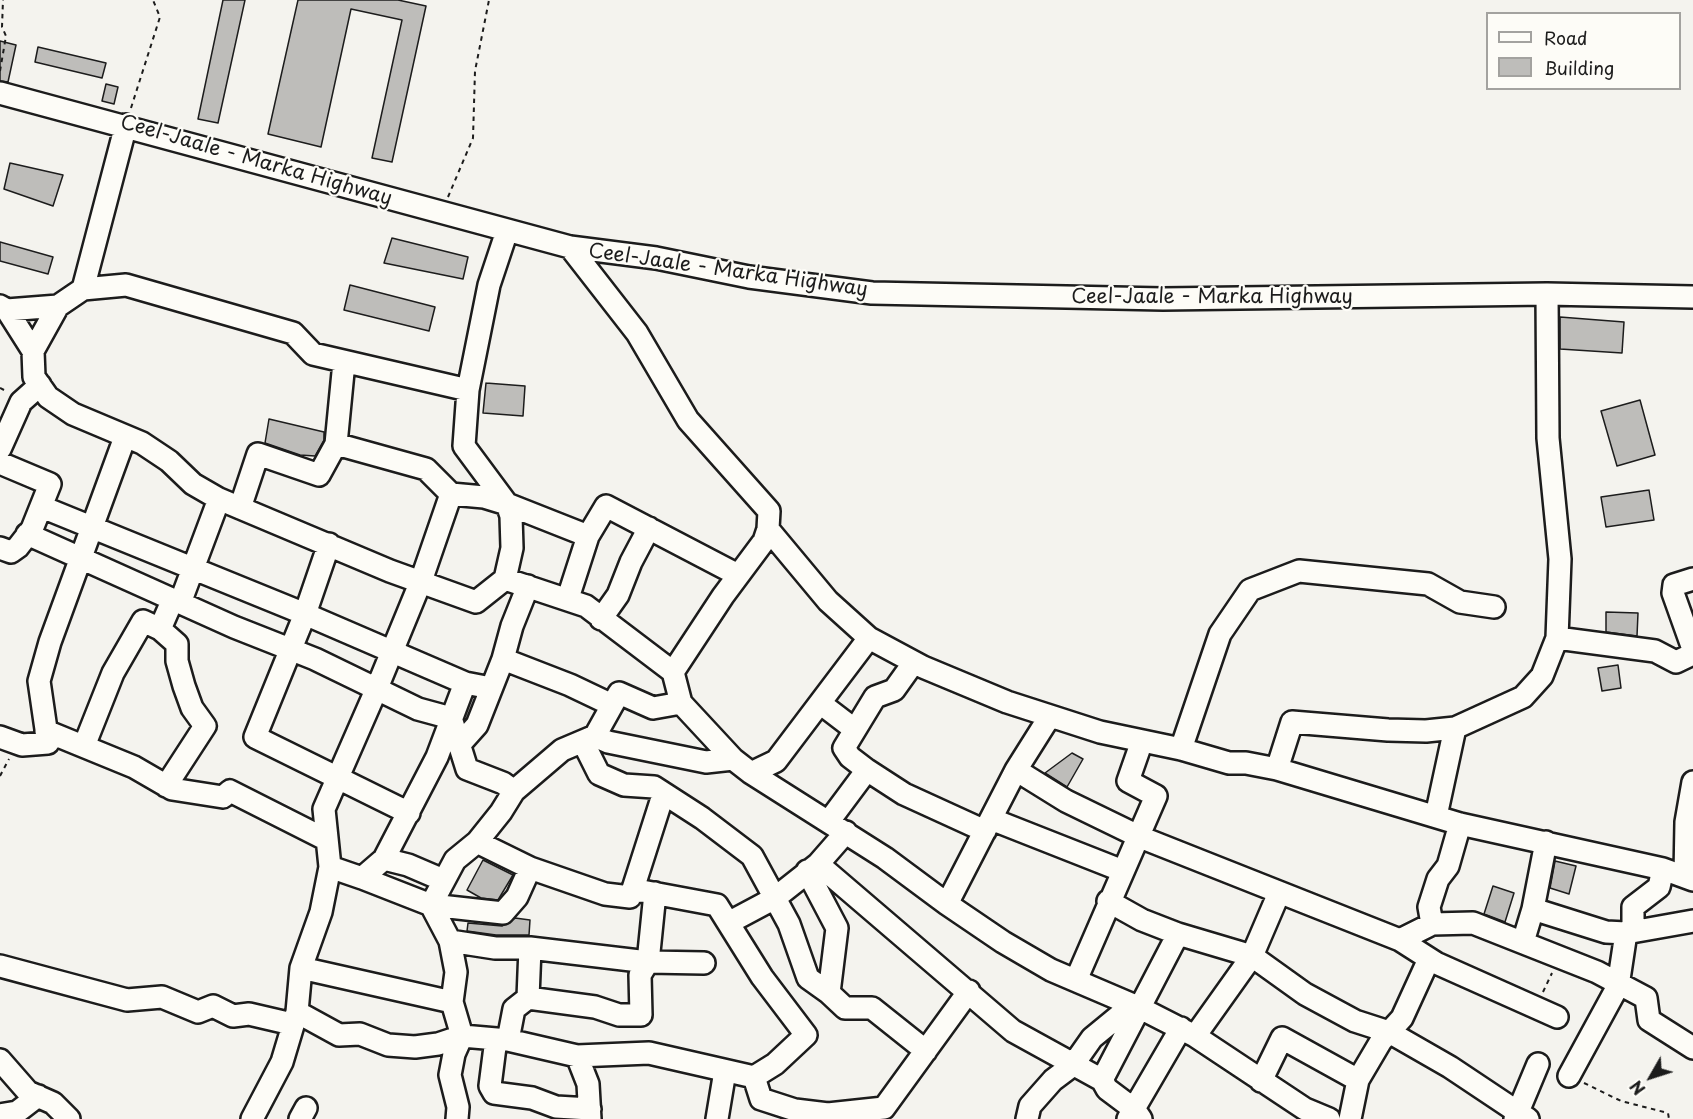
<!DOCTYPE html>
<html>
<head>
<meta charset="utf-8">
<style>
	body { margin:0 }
	#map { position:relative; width:1693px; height:1119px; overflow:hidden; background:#f4f3ee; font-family:"Playpen Sans",sans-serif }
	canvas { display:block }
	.legend { position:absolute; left:1486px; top:12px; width:195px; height:78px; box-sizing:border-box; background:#fdfcf7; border:2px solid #a3a29f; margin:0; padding:8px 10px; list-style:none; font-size:18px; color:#1c1c1c }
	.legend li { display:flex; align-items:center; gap:12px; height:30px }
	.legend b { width:30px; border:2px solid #a3a29f }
	.north { position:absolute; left:1621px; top:1047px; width:60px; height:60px; -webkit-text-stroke:4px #fdfcf7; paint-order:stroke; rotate:231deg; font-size:16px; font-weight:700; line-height:24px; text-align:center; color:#1c1c1c }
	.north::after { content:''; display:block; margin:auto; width:21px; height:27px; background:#1c1c1c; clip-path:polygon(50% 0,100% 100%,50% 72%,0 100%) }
</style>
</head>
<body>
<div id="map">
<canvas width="1693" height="1119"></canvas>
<ul class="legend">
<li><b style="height:8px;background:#fdfcf7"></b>Road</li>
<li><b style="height:16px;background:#bebdba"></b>Building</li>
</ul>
<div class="north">N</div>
</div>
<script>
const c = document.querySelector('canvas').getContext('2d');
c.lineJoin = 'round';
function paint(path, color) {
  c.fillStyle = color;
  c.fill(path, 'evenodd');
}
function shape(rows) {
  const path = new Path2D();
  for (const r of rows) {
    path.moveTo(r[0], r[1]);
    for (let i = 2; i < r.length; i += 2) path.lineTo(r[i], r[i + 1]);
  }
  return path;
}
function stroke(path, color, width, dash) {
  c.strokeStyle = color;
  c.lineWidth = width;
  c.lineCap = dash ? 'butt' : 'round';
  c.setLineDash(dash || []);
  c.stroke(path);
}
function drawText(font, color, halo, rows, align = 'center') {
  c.font = font + ' "Playpen Sans",sans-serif';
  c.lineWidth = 4.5;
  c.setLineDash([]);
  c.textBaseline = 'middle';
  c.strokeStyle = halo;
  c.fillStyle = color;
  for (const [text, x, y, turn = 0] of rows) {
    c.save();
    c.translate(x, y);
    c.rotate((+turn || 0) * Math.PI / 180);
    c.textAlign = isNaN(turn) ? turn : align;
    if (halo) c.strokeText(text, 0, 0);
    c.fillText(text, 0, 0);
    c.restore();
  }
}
const building = shape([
	[223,0,245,0,218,123,198,119,223,0],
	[298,0,398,0,426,6,392,162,372,158,402,20,351,9,321,147,268,134,298,0],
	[0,41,16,45,8,82,0,81,0,41],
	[38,47,106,63,102,78,35,62,38,47],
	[106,84,118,87,114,104,102,101,106,84],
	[10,163,63,175,53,206,4,189,10,163],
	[392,238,468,257,463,279,384,263,392,238],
	[0,242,53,257,48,274,0,261,0,242],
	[350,285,435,307,429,331,344,310,350,285],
	[1560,317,1624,322,1622,353,1560,349,1560,317],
	[486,383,525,386,523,416,483,413,486,383],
	[1640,400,1655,455,1617,466,1601,411,1640,400],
	[269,419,324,432,324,440,315,456,300,455,265,443,269,419],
	[1649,490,1654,520,1606,527,1601,497,1649,490],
	[1606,612,1638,613,1637,636,1606,632,1606,612],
	[1618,665,1621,688,1602,691,1598,668,1618,665],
	[1072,753,1083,759,1067,787,1045,773,1072,753],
	[483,860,513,875,498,900,481,898,467,890,483,860],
	[1555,861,1576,866,1569,894,1550,888,1555,861],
	[1493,886,1514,893,1505,922,1484,914,1493,886],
	[515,918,530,920,529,935,496,935,467,931,468,923,502,926,515,918]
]);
const path = shape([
	[0,71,6,36,2,27,3,0],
	[131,108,160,17,153,0],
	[448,197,473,138,475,71,489,0],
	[0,388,8,392],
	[0,776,9,759],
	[1543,992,1552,973],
	[1584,1083,1621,1101,1668,1113,1669,1119]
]);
const minor = shape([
	[0,93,570,247,656,258,749,277,872,293,1163,299,1547,294,1693,297],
	[570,247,637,333,688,420,769,511,768,529,828,601,869,638,923,667,1007,702,1100,732,1181,749,1229,763,1246,763,1277,769,1460,824,1663,869,1693,880],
	[83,289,126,125],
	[0,306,7,310,33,351,34,377,48,397,73,414,142,443,169,461,193,484,219,499,390,571,476,602,505,579,586,606,673,672,681,703,733,759,751,773,885,858,947,904,1003,942,1051,970,1140,1008,1195,1036,1305,1109,1329,1119],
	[7,310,58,306],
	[33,351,58,306,83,289,126,285,293,333,313,354,468,390],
	[344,362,336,444,426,469,451,494,484,497,507,504,588,536],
	[0,449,21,402,40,385],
	[0,463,50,484,32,529,18,547,11,552,0,548],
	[42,507,305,614,465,683,491,688],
	[240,508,258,454,319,475,336,444],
	[27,534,234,627,315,659,418,709,451,718,467,769,503,783,514,791],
	[329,544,305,614,255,737,409,813],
	[505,579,512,548,511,516,507,504,464,446,468,390,489,285,507,231],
	[1693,579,1674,585,1673,593,1693,649],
	[568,598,588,536,606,506,738,575],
	[180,603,219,499],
	[601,619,618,595,631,562,649,528],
	[1557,638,1655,651,1676,662,1693,654],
	[503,659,570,685,612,705],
	[673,672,723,596,764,541,768,529],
	[820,703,854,729],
	[46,731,134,767,172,789,223,797,230,791,325,839],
	[595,736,619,693,653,708,681,703],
	[0,737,22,745,48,743,39,681,50,642,125,437],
	[583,742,599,774,624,785,654,787,702,818,752,856,789,924,808,978,829,993,845,1008,872,1008,926,1051],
	[460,744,477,725,503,659,512,626,528,586],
	[84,746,113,673,143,621,160,629],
	[1181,749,1220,634,1250,590,1299,571,1428,584,1460,602,1494,607],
	[1277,769,1292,722,1388,730,1426,731,1455,728,1523,697,1542,676,1557,638,1560,559,1548,438,1547,294],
	[867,770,904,794,985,831],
	[1016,770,1066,801,1140,837,1400,940,1436,963,1557,1017],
	[751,773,776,761,869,638],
	[166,786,205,726,192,708,184,686,177,661,177,644,160,629,173,599],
	[1436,816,1455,728],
	[991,819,1123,871],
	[829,821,867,770,850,757,844,748,875,697,894,690,914,662],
	[477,842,530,868],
	[384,859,408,865,443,880],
	[818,864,1013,1031,1102,1080,1107,1089,1135,1110,1141,1119],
	[330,867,362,878,384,859,437,757,465,683],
	[807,871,837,928,829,993],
	[1685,875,1686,822,1693,782],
	[362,878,431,905,503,913,517,897,530,868,605,894,630,897,632,892,642,891,717,905,762,977,806,1035,775,1064,754,1077],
	[632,892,663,795],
	[1108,901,1142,920,1178,934,1252,956,1305,994,1355,1021,1389,1032,1450,1067,1528,1119],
	[947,904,1016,770,1050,716],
	[1533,909,1606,932,1626,933,1693,921],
	[730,922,775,898,818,864,846,832],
	[1432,924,1429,907,1438,879,1448,866,1460,824],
	[1633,931,1633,907,1659,887,1663,869],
	[1400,940,1432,924,1473,923,1597,972,1646,998,1649,1020,1693,1048],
	[450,941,495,948,530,948,648,962,704,963],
	[1523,942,1533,909,1546,842],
	[0,966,127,1000,162,997,198,1012,213,1006,233,1016,249,1014,292,1024],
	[301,968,452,1002],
	[1076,980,1156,796,1128,781,1142,741],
	[528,998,595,1007,619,1015,641,1015,640,975,648,962,655,893],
	[297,1012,339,1035,360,1034,388,1045,415,1047,438,1044,462,1036,508,1040,577,1056,588,1084,590,1119],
	[1195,1036,1252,956,1279,893],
	[496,1039,490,1086,494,1093,532,1098,556,1107,590,1109],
	[508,1040,514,1009,528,998,530,948],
	[577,1056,649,1053,754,1077,761,1099,795,1110,828,1114,884,1108,969,991],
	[0,1060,28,1092,53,1103,69,1119],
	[1569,1076,1618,986,1626,933],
	[1102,1080,1178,934],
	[1358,1080,1381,1041,1402,1018,1429,959],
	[1261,1081,1282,1038,1358,1080,1350,1119],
	[0,1115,17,1112,38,1096],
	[252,1119,282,1062,297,1012,301,968,321,912,330,867,324,809,377,688,421,581,451,494],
	[300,1119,306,1108],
	[457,1119,458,1107,450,1075,454,1054,462,1036,452,1002,456,972,450,941,431,905,455,860,477,842,501,812,514,791,562,750,595,736,608,742,706,762,733,759],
	[717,1119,725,1071],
	[1027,1119,1030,1106,1053,1080,1073,1065,1092,1038,1120,1015,1140,1008],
	[1128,1119,1181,1028],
	[1515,1119,1538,1064]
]);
const streetNames = [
	["Ceel-Jaale - Marka Highway",256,161,16],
	["Ceel-Jaale - Marka Highway",728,271,8],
	["Ceel-Jaale - Marka Highway",1212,297]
];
paint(building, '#bebdba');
stroke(building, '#1c1c1c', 1.5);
stroke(minor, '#1c1c1c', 26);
stroke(path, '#1c1c1c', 2, [4.5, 4.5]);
stroke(minor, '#fdfcf7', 21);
drawText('20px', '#1c1c1c', '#fdfcf7', streetNames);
</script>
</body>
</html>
